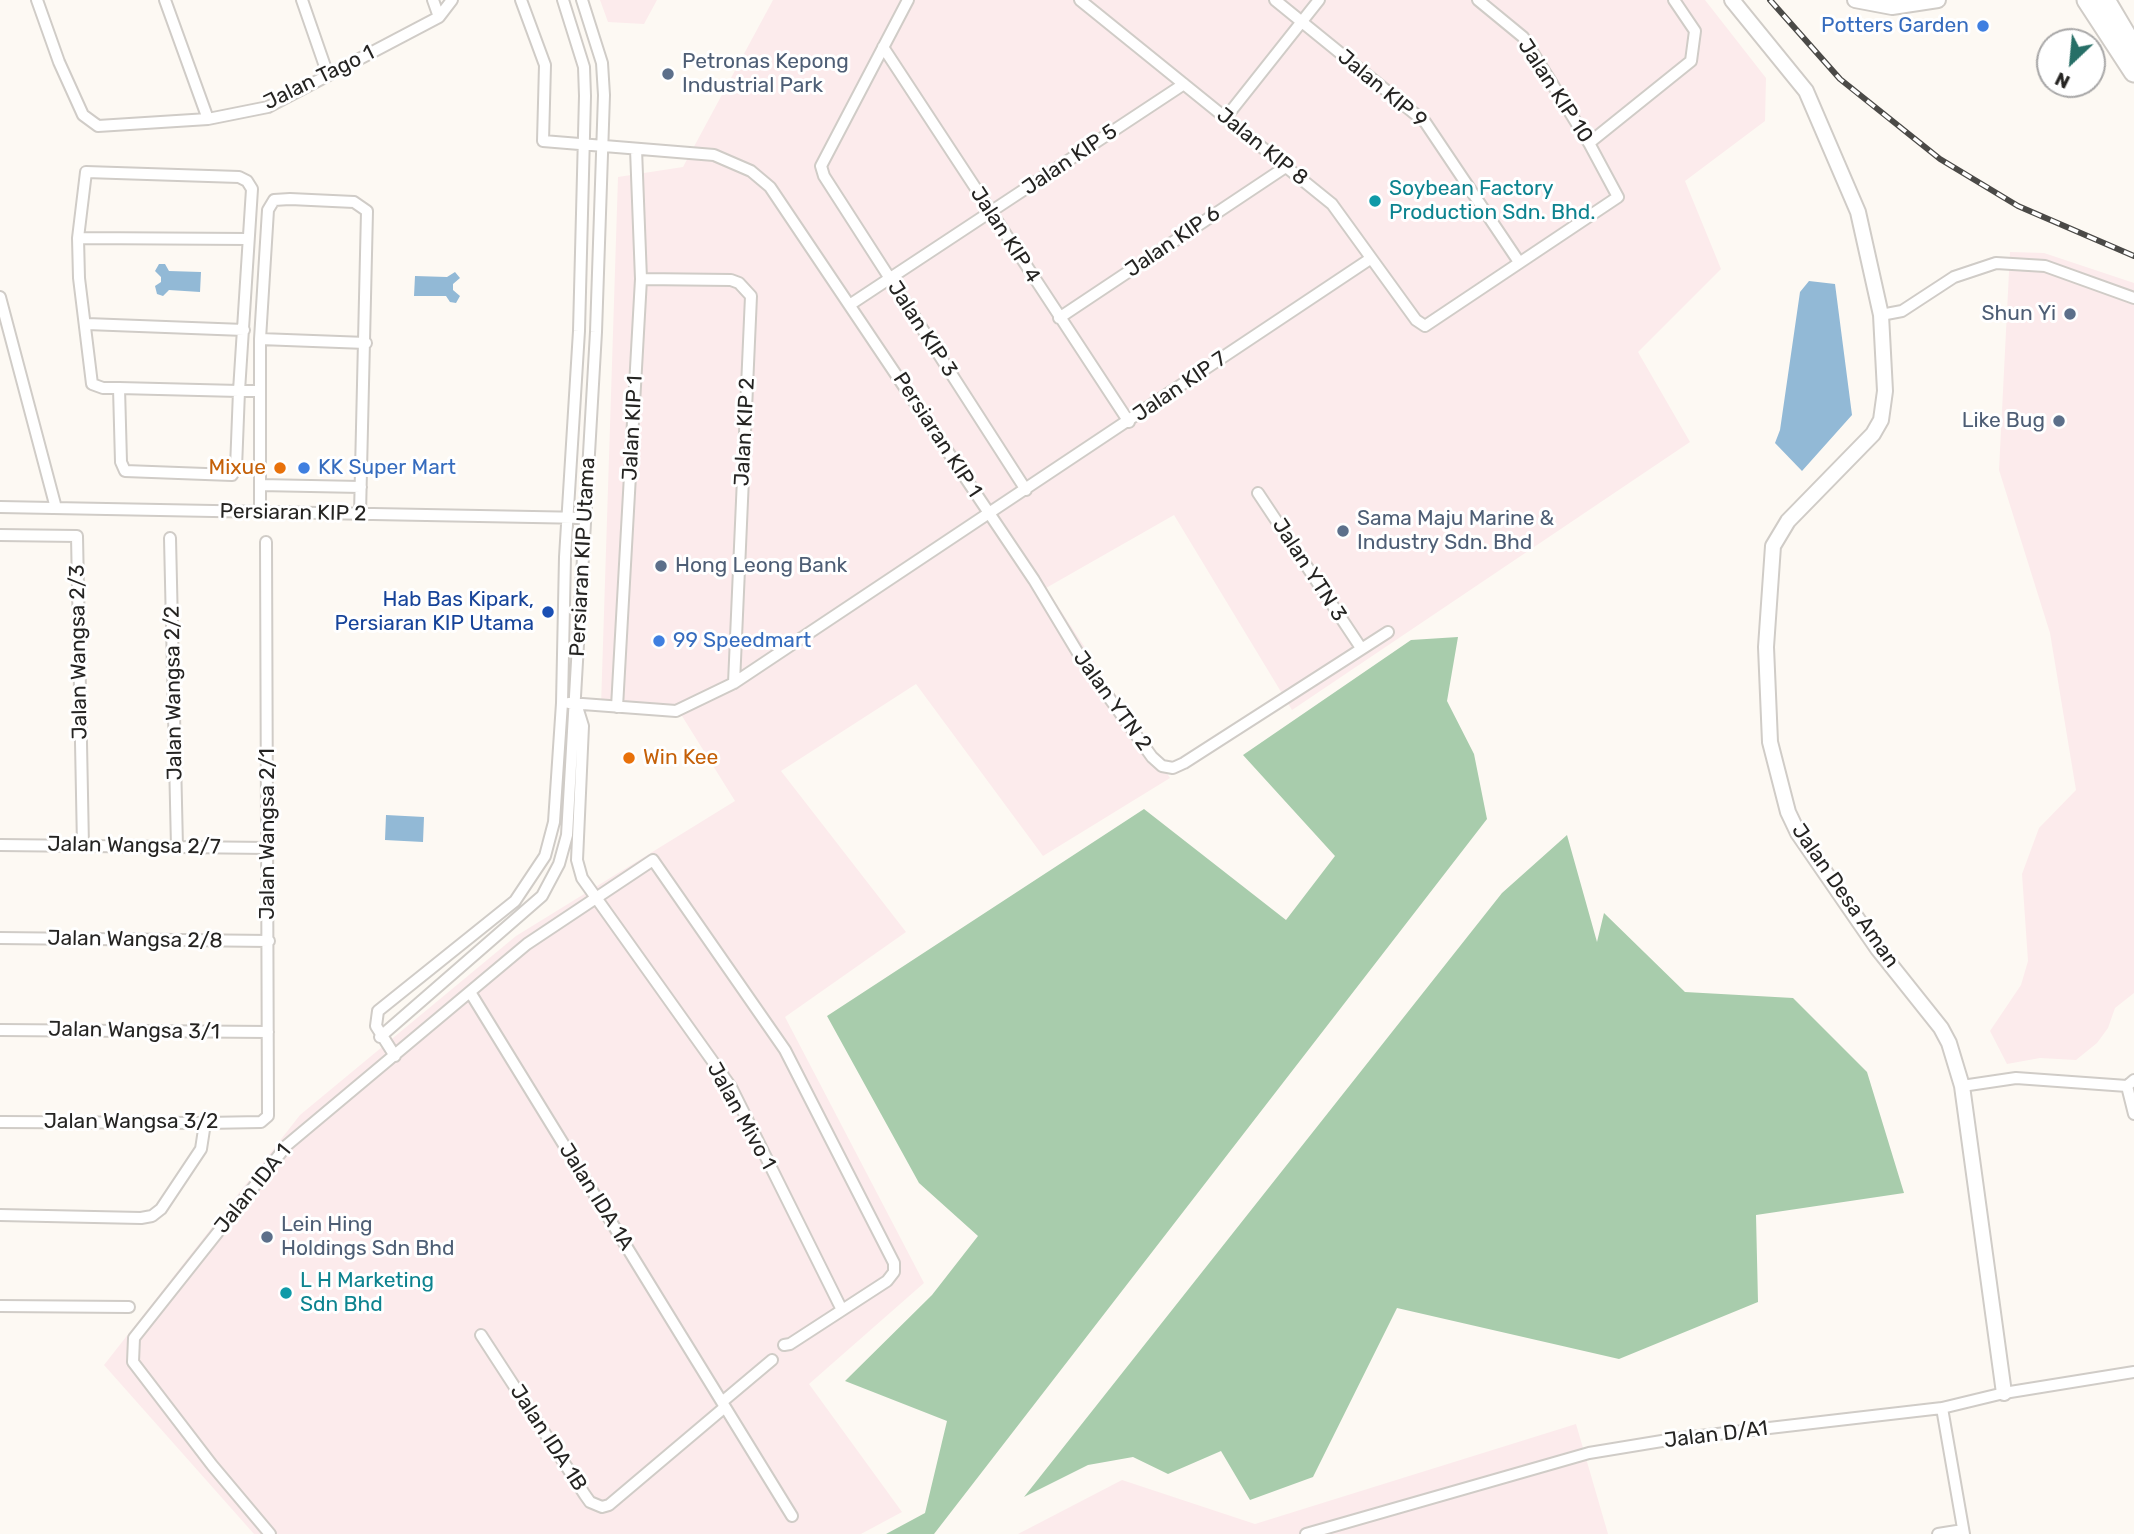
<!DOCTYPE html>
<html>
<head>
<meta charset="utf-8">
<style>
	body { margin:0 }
	#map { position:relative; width:2134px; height:1534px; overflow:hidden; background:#fdf9f3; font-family:Rubik,sans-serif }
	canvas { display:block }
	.north { position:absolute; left:2036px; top:28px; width:70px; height:70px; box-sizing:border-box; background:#fff; border:2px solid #a8a7a7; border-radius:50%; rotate:206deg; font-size:19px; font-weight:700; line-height:28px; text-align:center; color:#252422 }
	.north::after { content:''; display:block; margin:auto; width:24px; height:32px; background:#276f67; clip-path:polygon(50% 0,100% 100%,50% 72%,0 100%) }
</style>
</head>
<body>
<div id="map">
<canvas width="2134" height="1534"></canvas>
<div class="north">N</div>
</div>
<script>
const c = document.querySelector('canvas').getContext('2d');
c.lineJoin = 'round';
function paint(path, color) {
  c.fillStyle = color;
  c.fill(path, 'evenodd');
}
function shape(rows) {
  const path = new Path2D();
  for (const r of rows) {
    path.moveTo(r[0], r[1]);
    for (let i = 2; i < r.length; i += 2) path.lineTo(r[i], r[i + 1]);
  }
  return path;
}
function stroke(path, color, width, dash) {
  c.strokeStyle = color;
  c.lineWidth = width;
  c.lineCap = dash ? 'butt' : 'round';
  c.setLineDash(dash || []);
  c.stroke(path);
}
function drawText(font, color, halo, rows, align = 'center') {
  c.font = font + ' Rubik,sans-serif';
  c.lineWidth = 6;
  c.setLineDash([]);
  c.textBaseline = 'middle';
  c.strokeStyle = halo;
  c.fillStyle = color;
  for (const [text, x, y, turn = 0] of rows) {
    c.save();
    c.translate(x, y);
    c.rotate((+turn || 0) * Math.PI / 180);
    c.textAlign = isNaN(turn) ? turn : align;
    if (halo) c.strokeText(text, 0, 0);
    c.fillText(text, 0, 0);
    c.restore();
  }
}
const industrial = shape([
	[600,0,657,0,644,24,608,22],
	[773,0,1705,0,1766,78,1765,121,1685,181,1721,269,1638,352,1690,442,1292,710,1174,515,1046,588,1170,778,1043,856,916,684,781,771,906,932,785,1017,924,1283,809,1384,902,1512,861,1534,254,1534,104,1365,300,1115,516,936,735,801,682,716,601,706,618,177,683,167],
	[2010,252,2044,253,2134,283,2134,993,2115,1008,2108,1028,2097,1043,2076,1060,2040,1058,2007,1064,1990,1031,2021,985,2028,961,2022,874,2039,828,2076,790,2050,633,1999,470],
	[1576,1424,1608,1534,1018,1534,1122,1480,1255,1524]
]);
const forest = shape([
	[1458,637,1447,701,1474,754,1487,819,934,1534,886,1534,925,1513,947,1421,845,1381,932,1295,978,1236,919,1183,827,1016,1144,809,1286,920,1335,856,1243,755,1411,640],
	[1567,835,1597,942,1604,913,1685,992,1793,998,1867,1072,1904,1193,1756,1215,1758,1302,1619,1359,1397,1308,1313,1477,1250,1500,1221,1451,1168,1474,1133,1457,1088,1465,1024,1497,1502,893]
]);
const water = shape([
	[159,264,165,264,169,271,201,272,200,292,169,290,163,296,157,294,155,286,161,282,161,277,155,271],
	[455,272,460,278,453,284,453,290,460,296,456,303,450,302,446,296,414,296,415,276,447,277],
	[1809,281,1835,284,1852,415,1802,471,1775,443,1780,430,1800,292],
	[386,815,424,817,423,842,385,840]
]);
const street = shape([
	[37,0,59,62,83,115,98,126,208,119,268,107,439,17,452,0],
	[165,0,208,119],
	[302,0,328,75],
	[433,0,439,17],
	[521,0,545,65,543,141,714,155,751,171,770,187,1034,580,1084,663,1152,757,1162,766,1173,768,1184,763,1388,632],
	[908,0,821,166,824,176,1026,490],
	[1080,0,1332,204,1416,320,1425,326,1618,197,1589,143,1523,37,1478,0],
	[1275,0,1425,122,1519,262],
	[883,47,1129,422],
	[1227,116,1319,0],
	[1589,143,1691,61,1695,31,1674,0],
	[78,238,248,239],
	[641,279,731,280,739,283,751,296,734,683],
	[0,297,56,508],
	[851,304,1184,84],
	[1881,315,1902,311,1954,277,1996,263,2045,266,2134,298],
	[1059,318,1287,166],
	[87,324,244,330],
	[260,339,366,343],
	[119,388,121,462,125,471,232,475,236,468,239,391,252,189,247,181,239,177,86,172,78,238,79,278,92,384,103,388,119,388,239,391,260,391],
	[260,485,361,487],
	[1258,493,1361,648],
	[0,507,586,518],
	[260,512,260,339,268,210,274,200,290,199,354,202,367,211,360,514],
	[0,535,77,536,83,846],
	[170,538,177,847],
	[569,703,676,711,734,683,1370,259],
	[617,707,641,279,636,149],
	[578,710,583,726,577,860,582,878,731,1087,842,1310],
	[0,845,268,848],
	[0,938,269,941],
	[470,992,792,1516],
	[0,1030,268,1032],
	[380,1037,542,896,559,864,567,835,596,332,604,95,602,63,582,0],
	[395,1056,376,1026,378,1011,515,901,545,856,554,822,562,703,565,557,579,331,585,96,584,67,563,0],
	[1962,1086,2016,1078,2127,1086,2134,1080],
	[2127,1086,2134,1114],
	[0,1122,205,1123,261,1122,268,1116,266,542],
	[0,1215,141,1218,152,1216,161,1209,201,1149,205,1123],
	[0,1306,129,1307],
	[481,1335,585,1495,590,1502,602,1507,609,1505,725,1407],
	[722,1402,772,1360],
	[1942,1408,1964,1534],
	[270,1534,212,1465,133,1362,134,1338,287,1145,527,944,653,860,785,1050,894,1263,894,1272,887,1281,790,1344,784,1345],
	[1306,1534,1589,1453,1674,1439,1942,1408,2004,1393,2134,1372],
	[1938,1534,1963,1530]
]);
const secondary = shape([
	[1732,0,1806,91,1858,212,1881,315,1885,391,1881,420,1873,434,1788,521,1773,546,1766,647,1770,742,1788,812,1798,833,1878,949,1941,1028,1949,1043,1962,1086,2004,1393],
	[1855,0,1892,7,1938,0]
]);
const highway = shape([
	[2087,0,2134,72],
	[2105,0,2134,49]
]);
const rail = shape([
	[1770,0,1840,79,1940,159,2018,206,2134,256]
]);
const markers = [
	[1983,26,7,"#3f7fe0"],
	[668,74,7,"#5c6f8a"],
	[1375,201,7,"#0f9aa8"],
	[2070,314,7,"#5c6f8a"],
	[2059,421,7,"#5c6f8a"],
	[280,468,7,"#e8710a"],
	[304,468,7,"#3f7fe0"],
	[1343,531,7,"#5c6f8a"],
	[661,566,7,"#5c6f8a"],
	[548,612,7,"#1a4fb4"],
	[659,641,7,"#3f7fe0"],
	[629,758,7,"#e8710a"],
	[267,1237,7,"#5c6f8a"],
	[286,1293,7,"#0f9aa8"]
];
const shopNames = [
	["Potters Garden",1969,26,"right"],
	["KK Super Mart",318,468],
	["99 Speedmart",673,641]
];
const serviceNames = [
	["Petronas Kepong",682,62],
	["Industrial Park",682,86],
	["Shun Yi",2056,314,"right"],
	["Like Bug",2045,421,"right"],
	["Sama Maju Marine &",1357,519],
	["Industry Sdn. Bhd",1357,543],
	["Hong Leong Bank",675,566],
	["Lein Hing",281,1225],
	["Holdings Sdn Bhd",281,1249]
];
const streetNames = [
	["Jalan Tago 1",319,78,-26],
	["Jalan KIP 9",1382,89,40],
	["Jalan KIP 10",1555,91,57],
	["Jalan KIP 8",1262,147,39],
	["Jalan KIP 5",1070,160,-34],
	["Jalan KIP 4",1005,235,57],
	["Jalan KIP 6",1173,242,-34],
	["Jalan KIP 3",922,329,57],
	["Jalan KIP 7",1180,387,-34],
	["Jalan KIP 1",633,428,-87],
	["Jalan KIP 2",745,432,-87],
	["Persiaran KIP 1",937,435,57],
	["Persiaran KIP 2",293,513,1],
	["Persiaran KIP Utama",583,557,-87],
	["Jalan YTN 3",1309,570,57],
	["Jalan Wangsa 2/3",79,652,-91],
	["Jalan Wangsa 2/2",174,693,-91],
	["Jalan YTN 2",1112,701,54],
	["Jalan Wangsa 2/1",268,834,-90],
	["Jalan Wangsa 2/7",134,846,1],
	["Jalan Desa Aman",1845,896,55],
	["Jalan Wangsa 2/8",135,940,1],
	["Jalan Wangsa 3/1",134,1031,1],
	["Jalan Mivo 1",741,1116,61],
	["Jalan Wangsa 3/2",131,1122],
	["Jalan IDA 1",253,1189,-51],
	["Jalan IDA 1A",596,1197,58],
	["Jalan D/A1",1716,1435,-7],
	["Jalan IDA 1B",548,1438,57]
];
const cultureNames = [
	["Soybean Factory",1389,189],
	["Production Sdn. Bhd.",1389,213],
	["L H Marketing",300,1281],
	["Sdn Bhd",300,1305]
];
const foodNames = [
	["Mixue",266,468],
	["Win Kee",643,758,"left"]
];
const transitNames = [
	["Hab Bas Kipark,",534,600],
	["Persiaran KIP Utama",534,624]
];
paint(industrial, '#fcebec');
paint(forest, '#a8ccac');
paint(water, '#92b9d6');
stroke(street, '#d0ccc7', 14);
stroke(secondary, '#d0ccc7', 18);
stroke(highway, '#d0ccc7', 23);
stroke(street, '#fff', 10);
stroke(secondary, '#fff', 14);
stroke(highway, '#fff', 19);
stroke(rail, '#4b4a47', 6);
stroke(rail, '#fff', 3.5, [10]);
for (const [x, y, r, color] of markers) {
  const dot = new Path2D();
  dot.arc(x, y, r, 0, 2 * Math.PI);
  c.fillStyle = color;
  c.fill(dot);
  stroke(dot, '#fff', 2.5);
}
drawText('21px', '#366cbe', '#fff', shopNames, 'left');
drawText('21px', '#4e5e75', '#fff', serviceNames, 'left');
drawText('21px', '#252422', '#fff', streetNames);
drawText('21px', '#0d838f', '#fff', cultureNames, 'left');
drawText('21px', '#c56008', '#fff', foodNames, 'right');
drawText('21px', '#164399', '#fff', transitNames, 'right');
</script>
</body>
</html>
